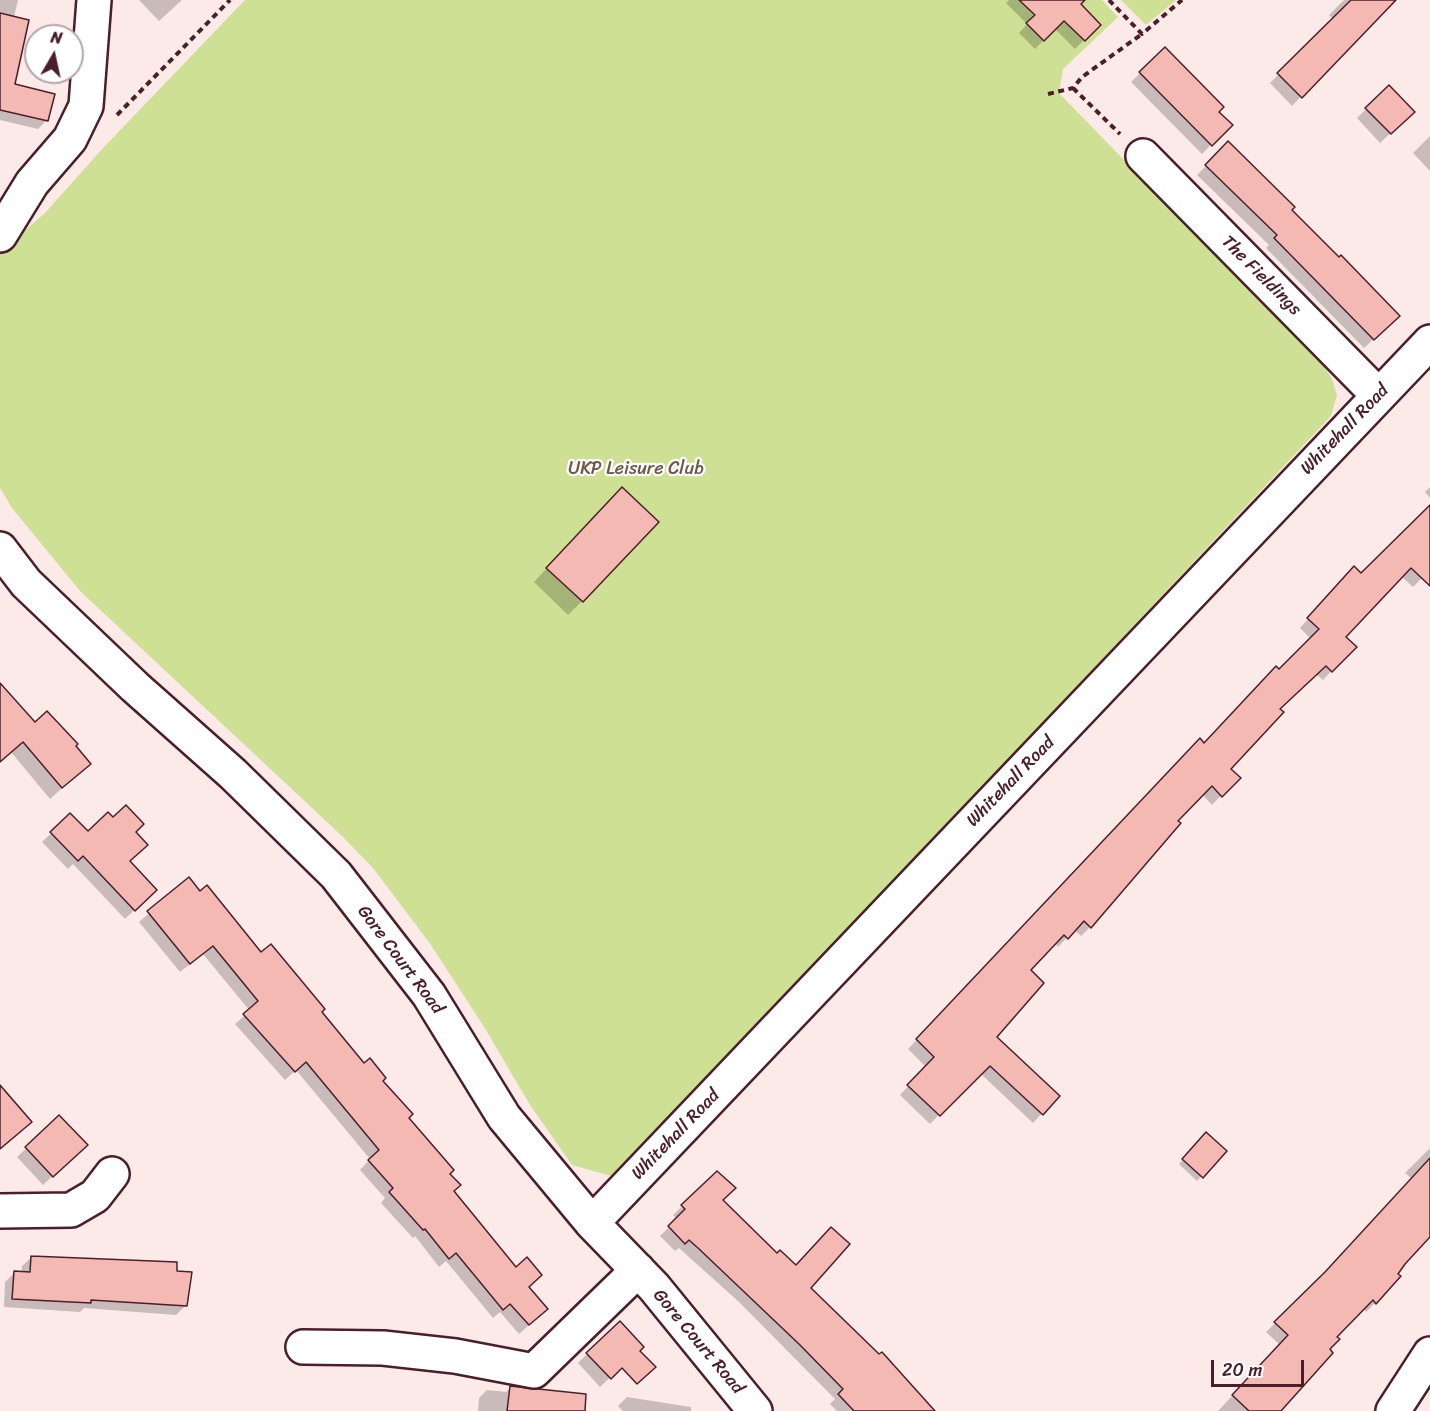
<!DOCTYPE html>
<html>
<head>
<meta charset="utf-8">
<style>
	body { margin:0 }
	#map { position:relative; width:1430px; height:1411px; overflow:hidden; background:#fceae8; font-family:Sriracha,sans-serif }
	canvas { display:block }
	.north { position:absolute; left:24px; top:24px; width:60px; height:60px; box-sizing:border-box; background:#fff; border:2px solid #b7a5aa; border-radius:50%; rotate:9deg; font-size:16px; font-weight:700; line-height:24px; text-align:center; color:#4a1f2b }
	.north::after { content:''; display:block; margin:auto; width:21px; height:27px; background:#4a1f2b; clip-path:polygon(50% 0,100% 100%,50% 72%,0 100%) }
	.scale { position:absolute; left:1211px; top:1360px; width:93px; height:27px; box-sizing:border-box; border:3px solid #4a1f2b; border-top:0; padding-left:8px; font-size:18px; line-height:21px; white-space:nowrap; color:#4a1f2b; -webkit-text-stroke:4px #fff; paint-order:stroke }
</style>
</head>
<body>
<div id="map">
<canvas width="1430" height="1411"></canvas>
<div class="north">N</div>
<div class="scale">20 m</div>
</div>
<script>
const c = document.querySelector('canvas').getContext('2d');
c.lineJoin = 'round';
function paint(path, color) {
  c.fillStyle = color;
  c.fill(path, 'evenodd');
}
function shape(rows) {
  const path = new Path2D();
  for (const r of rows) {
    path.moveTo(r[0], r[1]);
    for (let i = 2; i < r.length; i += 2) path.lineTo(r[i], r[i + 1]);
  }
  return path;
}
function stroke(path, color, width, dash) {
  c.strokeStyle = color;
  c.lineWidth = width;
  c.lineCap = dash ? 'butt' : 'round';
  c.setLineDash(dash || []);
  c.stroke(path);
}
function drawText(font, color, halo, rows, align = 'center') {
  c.font = font + ' Sriracha,sans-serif';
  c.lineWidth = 4.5;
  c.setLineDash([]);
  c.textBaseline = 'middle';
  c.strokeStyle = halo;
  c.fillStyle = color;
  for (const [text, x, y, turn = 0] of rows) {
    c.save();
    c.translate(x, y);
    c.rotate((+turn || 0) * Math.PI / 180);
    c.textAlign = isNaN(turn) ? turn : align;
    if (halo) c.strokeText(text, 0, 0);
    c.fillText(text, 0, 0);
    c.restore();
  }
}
const green = shape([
	[245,0,1102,0,1118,17,1063,69,1059,93,1324,366,1332,379,1337,395,1331,416,615,1177,572,1165,530,1105,486,1030,431,945,373,868,342,836,80,591,12,508,0,488,0,252,45,213,103,148],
	[1121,0,1176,0,1146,25]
]);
const shadow = shape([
	[0,0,18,0,14,17,14,85,47,120,38,129,0,120],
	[139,0,182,0,159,21],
	[1009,0,1074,0,1099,25,1075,49,1055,29,1035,49,1019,33,1027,24,1006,3],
	[1344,0,1395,0,1292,106,1270,83,1334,20,1329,15],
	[1165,49,1231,125,1202,154,1131,82],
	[1389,87,1413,112,1380,143,1357,118],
	[1430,136,1430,171,1413,153],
	[1228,144,1290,210,1398,316,1364,348,1266,248,1269,245,1197,175],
	[1430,487,1430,498,1425,492],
	[608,503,582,601,568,615,534,582],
	[1430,508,1430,570,1413,587,1401,576,1344,637,1354,647,1323,680,1316,674,1278,709,1229,769,1238,778,1212,805,1202,794,1176,821,1090,927,1081,936,1074,930,1058,947,1055,943,1029,970,995,1037,1058,1096,1033,1123,980,1073,930,1124,900,1095,926,1067,908,1049,1191,749,1204,745,1311,639,1300,628,1345,577,1361,575],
	[0,685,35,724,74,746,89,764,50,799,11,752,0,762],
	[70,815,88,833,134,832,129,862,155,890,125,919,73,864,68,869,42,842],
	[189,879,320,1012,364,1065,382,1081,448,1174,453,1192,527,1287,537,1318,519,1334,500,1312,493,1318,446,1261,439,1267,415,1236,413,1238,381,1203,385,1198,360,1170,370,1159,296,1070,285,1080,235,1024,250,1011,203,954,180,972,139,922],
	[59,1117,76,1154,43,1185,17,1157],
	[1206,1134,1225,1151,1197,1181,1179,1164],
	[1430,1148,1430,1234,1375,1303,1366,1312,1363,1308,1335,1337,1279,1411,1218,1411,1280,1345,1266,1332,1319,1280,1412,1179,1405,1173],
	[717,1173,721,1201,879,1356,917,1411,837,1411,830,1404,835,1399,739,1302,679,1248,675,1251,660,1236,677,1219,673,1215],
	[32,1257,175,1272,186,1305,176,1315,84,1308,80,1312,4,1307,5,1282,15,1272,22,1273,22,1266],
	[642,1347,600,1387,578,1363,587,1354],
	[511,1387,555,1411,478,1411,479,1398,487,1390,506,1392],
	[627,1397,691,1407,691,1411,623,1411,618,1406]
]);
const building = shape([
	[1019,0,1085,0,1081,4,1101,25,1085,41,1064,21,1044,41,1026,23,1035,15,1019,0],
	[1351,0,1396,0,1302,98,1277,73,1351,0],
	[0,13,29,20,15,84,55,94,48,121,0,110,0,13],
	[1165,47,1224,107,1219,112,1233,125,1212,146,1139,72,1165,47],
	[1389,85,1415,112,1391,134,1365,108,1389,85],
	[1228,141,1295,207,1292,210,1339,257,1341,255,1400,316,1374,340,1274,238,1277,235,1205,165,1228,141],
	[622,487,659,522,583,602,546,568,622,487],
	[1430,505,1430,586,1411,568,1346,637,1357,647,1332,672,1326,666,1280,709,1284,712,1231,769,1241,778,1222,797,1212,786,1178,821,1181,823,1091,928,1084,921,1068,939,1064,935,1031,970,1044,983,997,1037,1060,1096,1043,1115,990,1066,940,1116,907,1085,934,1057,916,1039,1200,738,1204,743,1276,666,1279,669,1319,629,1307,618,1354,566,1361,573,1430,505],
	[0,683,35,722,47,711,78,744,76,746,91,764,62,788,23,742,0,762,0,683],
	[126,805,144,824,136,832,148,845,130,861,157,890,135,911,83,856,78,861,50,832,70,813,88,831,108,812,113,817,126,805],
	[189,877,200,891,207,885,261,952,271,944,325,1009,322,1012,364,1063,370,1058,386,1078,383,1081,413,1114,409,1118,454,1170,450,1174,461,1185,454,1191,516,1267,527,1257,542,1275,529,1287,548,1309,529,1325,510,1304,503,1310,456,1253,449,1259,425,1229,423,1230,389,1192,393,1188,368,1160,379,1150,306,1062,295,1072,243,1014,258,1001,213,946,190,964,147,911,189,877],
	[0,1085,32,1122,0,1149,0,1085],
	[59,1115,88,1145,53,1177,25,1147,59,1115],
	[1206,1132,1227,1151,1203,1178,1182,1159,1206,1132],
	[1430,1158,1430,1237,1405,1264,1398,1274,1401,1276,1376,1304,1373,1300,1337,1337,1340,1339,1330,1349,1333,1353,1281,1411,1249,1411,1232,1395,1288,1335,1274,1322,1325,1272,1430,1158],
	[717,1171,736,1188,723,1200,777,1253,780,1250,796,1265,831,1227,850,1244,811,1288,879,1354,882,1352,935,1411,854,1411,838,1394,843,1389,800,1345,698,1248,689,1240,685,1244,668,1226,685,1209,681,1205,717,1171],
	[31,1256,177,1262,177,1271,192,1272,187,1306,91,1300,91,1303,12,1299,14,1271,30,1272,31,1256],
	[620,1321,644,1347,640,1351,656,1367,637,1384,622,1368,611,1379,586,1353,620,1321],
	[510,1386,586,1394,585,1411,507,1411,510,1386]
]);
const path = shape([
	[1109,0,1142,34,1182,0],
	[1073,88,1120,134],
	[1048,94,1073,88,1082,77,1142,34],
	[117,115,230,0]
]);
const minor = shape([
	[1143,156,1378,395],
	[0,235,32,183,70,139,86,106,94,0],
	[0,549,26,583,135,687,233,774,336,875,429,995,504,1117,592,1223,654,1287,755,1411],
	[0,1211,71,1210,95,1196,112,1174],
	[592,1223,1430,342],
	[303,1347,383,1348,455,1356,534,1371,638,1270],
	[1393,1411,1430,1354]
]);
const streetNames = [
	["The Fieldings",1261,276,45],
	["Whitehall Road",1345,430,-46],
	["Whitehall Road",1011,782,-46],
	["Gore Court Road",400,960,53],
	["Whitehall Road",676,1135,-46],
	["Gore Court Road",698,1342,50]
];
const parkNames = [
	["UKP Leisure Club",636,469]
];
paint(green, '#cde094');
paint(shadow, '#0003');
paint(building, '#f5b9b4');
stroke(building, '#4a1f2b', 1.5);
stroke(minor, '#4a1f2b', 38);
stroke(path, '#4a1f2b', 4, [6, 4.5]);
stroke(minor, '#fff', 33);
drawText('18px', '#4a1f2b', '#fff', streetNames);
drawText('18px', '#71594a', '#fff', parkNames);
</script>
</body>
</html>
